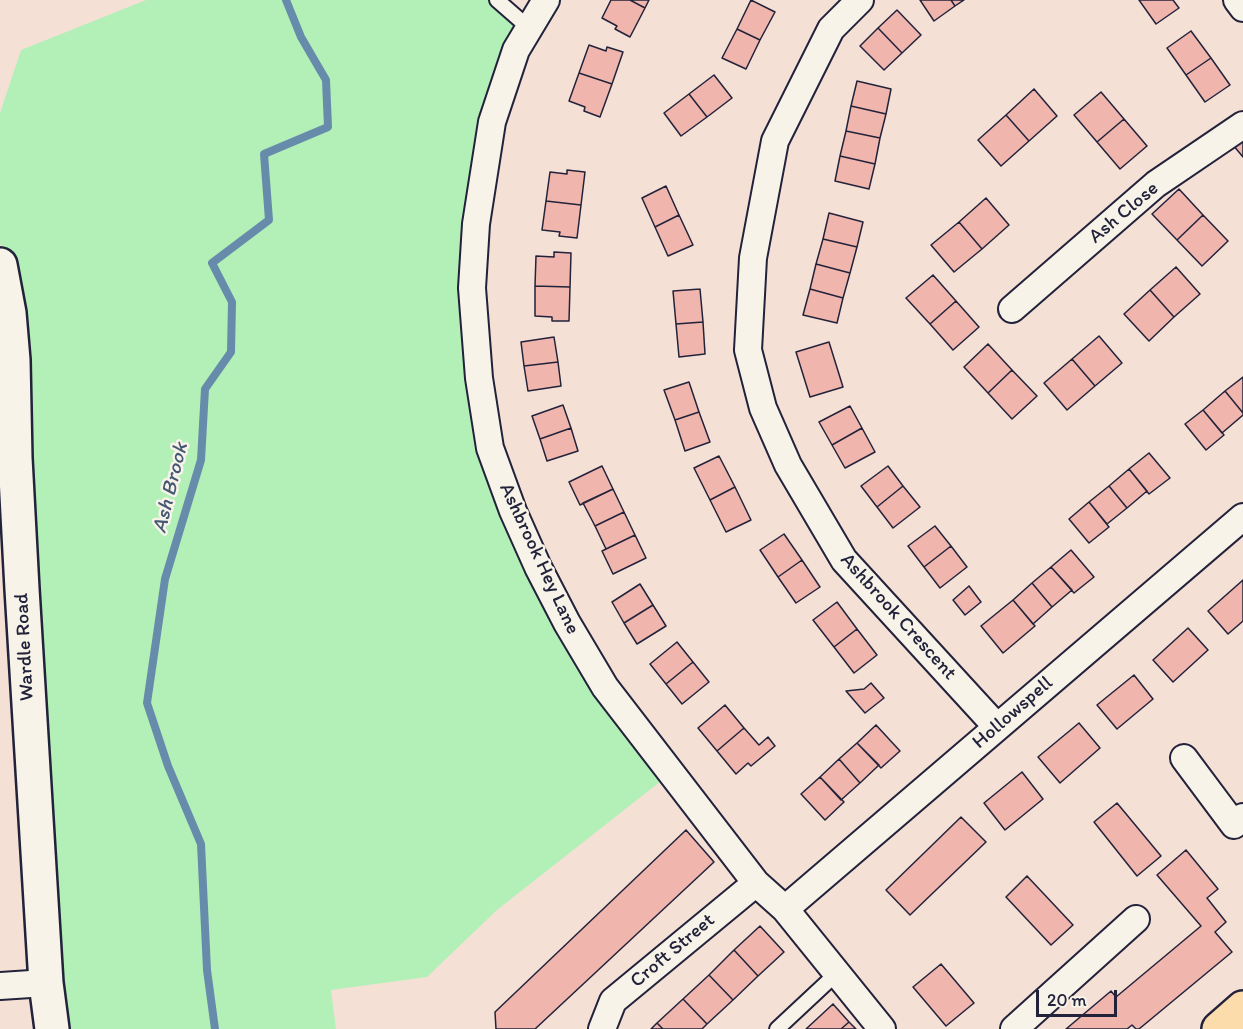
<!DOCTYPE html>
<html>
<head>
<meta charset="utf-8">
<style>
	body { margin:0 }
	#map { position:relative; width:1243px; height:1029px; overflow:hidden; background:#f5e0d6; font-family:Itim,sans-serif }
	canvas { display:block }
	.scale { position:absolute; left:1036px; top:990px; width:81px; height:27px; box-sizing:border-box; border:3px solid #22223b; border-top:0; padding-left:8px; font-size:18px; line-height:21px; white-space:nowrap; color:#22223b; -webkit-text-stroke:4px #f7f3e8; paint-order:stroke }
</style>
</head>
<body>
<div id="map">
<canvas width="1243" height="1029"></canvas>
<div class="scale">20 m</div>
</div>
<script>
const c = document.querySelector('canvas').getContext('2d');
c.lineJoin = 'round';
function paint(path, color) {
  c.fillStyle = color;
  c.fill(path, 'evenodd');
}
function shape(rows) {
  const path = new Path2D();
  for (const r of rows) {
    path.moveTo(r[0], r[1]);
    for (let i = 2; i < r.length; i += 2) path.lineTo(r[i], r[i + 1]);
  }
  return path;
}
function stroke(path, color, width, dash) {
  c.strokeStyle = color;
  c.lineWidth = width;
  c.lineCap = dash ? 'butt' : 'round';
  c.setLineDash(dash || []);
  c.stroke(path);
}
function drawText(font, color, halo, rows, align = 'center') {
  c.font = font + ' Itim,sans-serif';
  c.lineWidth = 5;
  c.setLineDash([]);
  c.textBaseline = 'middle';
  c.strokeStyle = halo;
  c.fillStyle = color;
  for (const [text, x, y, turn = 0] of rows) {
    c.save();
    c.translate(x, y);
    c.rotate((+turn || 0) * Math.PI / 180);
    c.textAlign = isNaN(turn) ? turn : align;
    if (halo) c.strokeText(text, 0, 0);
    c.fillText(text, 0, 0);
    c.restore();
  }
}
const green = shape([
	[146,0,489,0,521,29,469,219,484,453,666,777,497,910,427,977,331,990,336,1029,60,1029,8,260,0,243,0,113,21,50]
]);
const stream = shape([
	[215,1029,207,970,201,844,168,766,147,703,165,579,201,460,205,389,231,352,232,302,212,263,269,220,264,154,328,127,326,80,301,37,286,0]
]);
const building = shape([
	[611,0,630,0,645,8,630,37,615,29,617,26,602,18,611,0],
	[630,0,649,0,645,8,630,0],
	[751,0,775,12,760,40,737,29,751,0],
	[920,0,951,0,955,6,934,21,920,0],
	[951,0,964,0,955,6,951,0],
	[1139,0,1173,0,1179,8,1156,24,1139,0],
	[897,10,921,35,902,53,878,28,897,10],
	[878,28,902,53,884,70,860,46,878,28],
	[737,29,760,40,746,69,722,58,737,29],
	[1191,31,1211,58,1186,75,1167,48,1191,31],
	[589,45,606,51,607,47,623,52,612,84,579,73,589,45],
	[1211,58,1230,85,1205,102,1186,75,1211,58],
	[579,73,612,84,600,117,584,111,585,107,569,101,579,73],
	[714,75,732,98,707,117,689,94,714,75],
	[857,81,891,89,886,114,851,106,857,81],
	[1034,89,1057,116,1029,141,1006,115,1034,89],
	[1101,92,1124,119,1097,142,1074,115,1101,92],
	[689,94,707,117,681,136,664,113,689,94],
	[851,106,886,114,880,138,846,131,851,106],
	[1006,115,1029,141,1001,166,978,140,1006,115],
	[1124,119,1147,146,1120,169,1097,142,1124,119],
	[846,131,880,138,875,164,840,156,846,131],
	[1243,137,1243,157,1233,145,1243,137],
	[840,156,875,164,869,189,835,181,840,156],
	[567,170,585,172,581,205,546,201,550,172,567,174,567,170],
	[666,186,679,215,655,227,642,198,666,186],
	[1179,189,1203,215,1177,240,1152,214,1179,189],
	[986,198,1009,225,982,249,959,222,986,198],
	[546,201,581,205,577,238,559,236,560,232,542,230,546,201],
	[829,213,863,222,857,247,823,239,829,213],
	[679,215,693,245,668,256,655,227,679,215],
	[1203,215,1228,241,1202,266,1177,240,1203,215],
	[959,222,982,249,954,272,931,245,959,222],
	[823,239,857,247,850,273,816,264,823,239],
	[554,252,571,253,570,287,535,286,536,256,554,257,554,252],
	[816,264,850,273,843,298,810,289,816,264],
	[1176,267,1200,294,1174,317,1150,290,1176,267],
	[933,275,956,301,930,324,906,298,933,275],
	[535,286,570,287,569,321,552,321,552,317,535,316,535,286],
	[700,289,703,322,676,324,673,291,700,289],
	[810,289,843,298,837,323,803,315,810,289],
	[1150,290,1174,317,1149,341,1124,314,1150,290],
	[956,301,979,327,953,350,930,324,956,301],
	[703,322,705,354,679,357,676,324,703,322],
	[1099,336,1122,363,1095,386,1072,359,1099,336],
	[554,337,558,362,524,366,521,342,554,337],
	[829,342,843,387,810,397,796,352,829,342],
	[988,344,1012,370,988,393,964,367,988,344],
	[1072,359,1095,386,1067,410,1044,383,1072,359],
	[558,362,561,386,528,391,524,366,558,362],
	[1012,370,1037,396,1012,419,988,393,1012,370],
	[1243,377,1243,413,1225,391,1243,377],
	[689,382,699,412,675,420,664,390,689,382],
	[1225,391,1243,413,1243,415,1222,433,1203,410,1225,391],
	[563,405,571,428,540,439,532,416,563,405],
	[850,406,862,428,832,445,819,422,850,406],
	[1203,410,1224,435,1206,450,1185,424,1203,410],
	[699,412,710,442,685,451,675,420,699,412],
	[571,428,578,451,547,461,540,439,571,428],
	[862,428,875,452,845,468,832,445,862,428],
	[1149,453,1170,478,1149,494,1129,469,1149,453],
	[719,456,735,487,710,500,694,468,719,456],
	[602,466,613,489,580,505,569,482,602,466],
	[888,466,903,486,877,507,861,486,888,466],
	[1129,469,1147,491,1127,508,1109,486,1129,469],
	[903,486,920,507,893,528,877,507,903,486],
	[1109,486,1127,508,1107,524,1089,502,1109,486],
	[735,487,751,520,726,532,710,500,735,487],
	[613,489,624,512,595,526,583,503,613,489],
	[1089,502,1109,527,1089,543,1069,519,1089,502],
	[624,512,635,535,606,549,595,526,624,512],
	[935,526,951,546,924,567,908,546,935,526],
	[784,534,802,560,778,577,760,550,784,534],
	[635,535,646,558,613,574,602,551,635,535],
	[951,546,967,567,940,588,924,567,951,546],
	[1071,550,1094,577,1074,593,1051,567,1071,550],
	[802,560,820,587,796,603,778,577,802,560],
	[1051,567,1072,590,1052,607,1032,583,1051,567],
	[1243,580,1243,621,1228,634,1208,611,1243,580],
	[1032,583,1052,607,1033,624,1013,600,1032,583],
	[640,584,653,605,624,623,612,602,640,584],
	[969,586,981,602,965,615,953,600,969,586],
	[1013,600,1035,626,1003,653,981,626,1013,600],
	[837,602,857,629,834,647,813,620,837,602],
	[653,605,666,626,637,644,624,623,653,605],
	[1188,628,1208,650,1173,682,1153,660,1188,628],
	[857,629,877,655,854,673,834,647,857,629],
	[677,642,693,662,666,684,650,664,677,642],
	[693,662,709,682,682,704,666,684,693,662],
	[1134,675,1153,699,1117,729,1097,705,1134,675],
	[871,683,884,698,865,713,846,691,864,689,871,683],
	[725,705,744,728,717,751,698,728,725,705],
	[1079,723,1100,748,1060,783,1038,757,1079,723],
	[876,725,900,751,881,768,857,743,876,725],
	[744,728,759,745,768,737,775,746,751,766,748,763,736,774,717,751,744,728],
	[857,743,879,765,860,783,839,759,857,743],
	[839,759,860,783,841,800,820,777,839,759],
	[1022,772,1043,799,1005,830,984,803,1022,772],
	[820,777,844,802,825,820,801,794,820,777],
	[1117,803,1161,856,1137,876,1094,822,1117,803],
	[961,817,986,842,910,915,886,890,961,817],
	[686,830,714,862,535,1029,496,1029,495,1012,686,830],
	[1186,850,1218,889,1207,898,1226,922,1215,932,1232,952,1139,1029,1136,1029,1132,1025,1127,1029,1066,1029,1111,991,1116,997,1201,926,1157,875,1186,850],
	[1027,876,1073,925,1051,945,1006,897,1027,876],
	[760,926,784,952,758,976,734,950,760,926],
	[734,950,758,976,733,1000,709,975,734,950],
	[941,964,974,1003,946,1026,913,987,941,964],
	[709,975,733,1000,707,1024,683,999,709,975],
	[683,999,707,1024,702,1029,663,1029,657,1023,683,999],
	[833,1004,849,1022,841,1029,806,1029,833,1004],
	[849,1022,856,1029,841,1029,849,1022],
	[657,1023,663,1029,651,1029,657,1023]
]);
const service = shape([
	[497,0,529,28],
	[777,1029,837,973]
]);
const minor = shape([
	[546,0,516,50,492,122,476,224,472,288,479,378,490,448,513,511,538,567,567,623,605,687,756,883,785,909,882,1029],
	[860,0,831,29,775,141,753,258,748,350,763,408,788,465,844,560,997,727],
	[1237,0,1243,8],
	[1012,309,1156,184,1243,125],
	[1184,758,1234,825,1243,817],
	[785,909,1243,517],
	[0,986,46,983],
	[602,1029,613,1001,756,883],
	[1014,1029,1136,919]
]);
const tertiary = shape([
	[0,265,9,313,13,360,15,458,22,589,46,983,52,1029]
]);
const trunk = shape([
	[1219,1029,1243,1008]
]);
const streetNames = [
	["Ash Close",1124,213,-40],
	["Ashbrook Hey Lane",539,559,65],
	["Ashbrook Crescent",898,617,48],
	["Wardle Road",25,647,-93],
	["Hollowspell",1013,713,-41],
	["Croft Street",673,951,-40]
];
const waterNames = [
	["Ash Brook",171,488,-76]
];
paint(green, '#b3f0b7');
stroke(stream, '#678bab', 8);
paint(building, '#f0b5ac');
stroke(building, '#22223b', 1.5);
stroke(service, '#22223b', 18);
stroke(minor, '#22223b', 30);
stroke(tertiary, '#22223b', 38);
stroke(trunk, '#22223b', 38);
stroke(service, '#f7f3e8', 14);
stroke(minor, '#f7f3e8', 26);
stroke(tertiary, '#f7f3e8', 33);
stroke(trunk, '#fddcac', 33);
drawText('20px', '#22223b', '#f7f3e8', streetNames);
drawText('italic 21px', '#445773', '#f7f3e8', waterNames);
</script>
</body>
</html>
